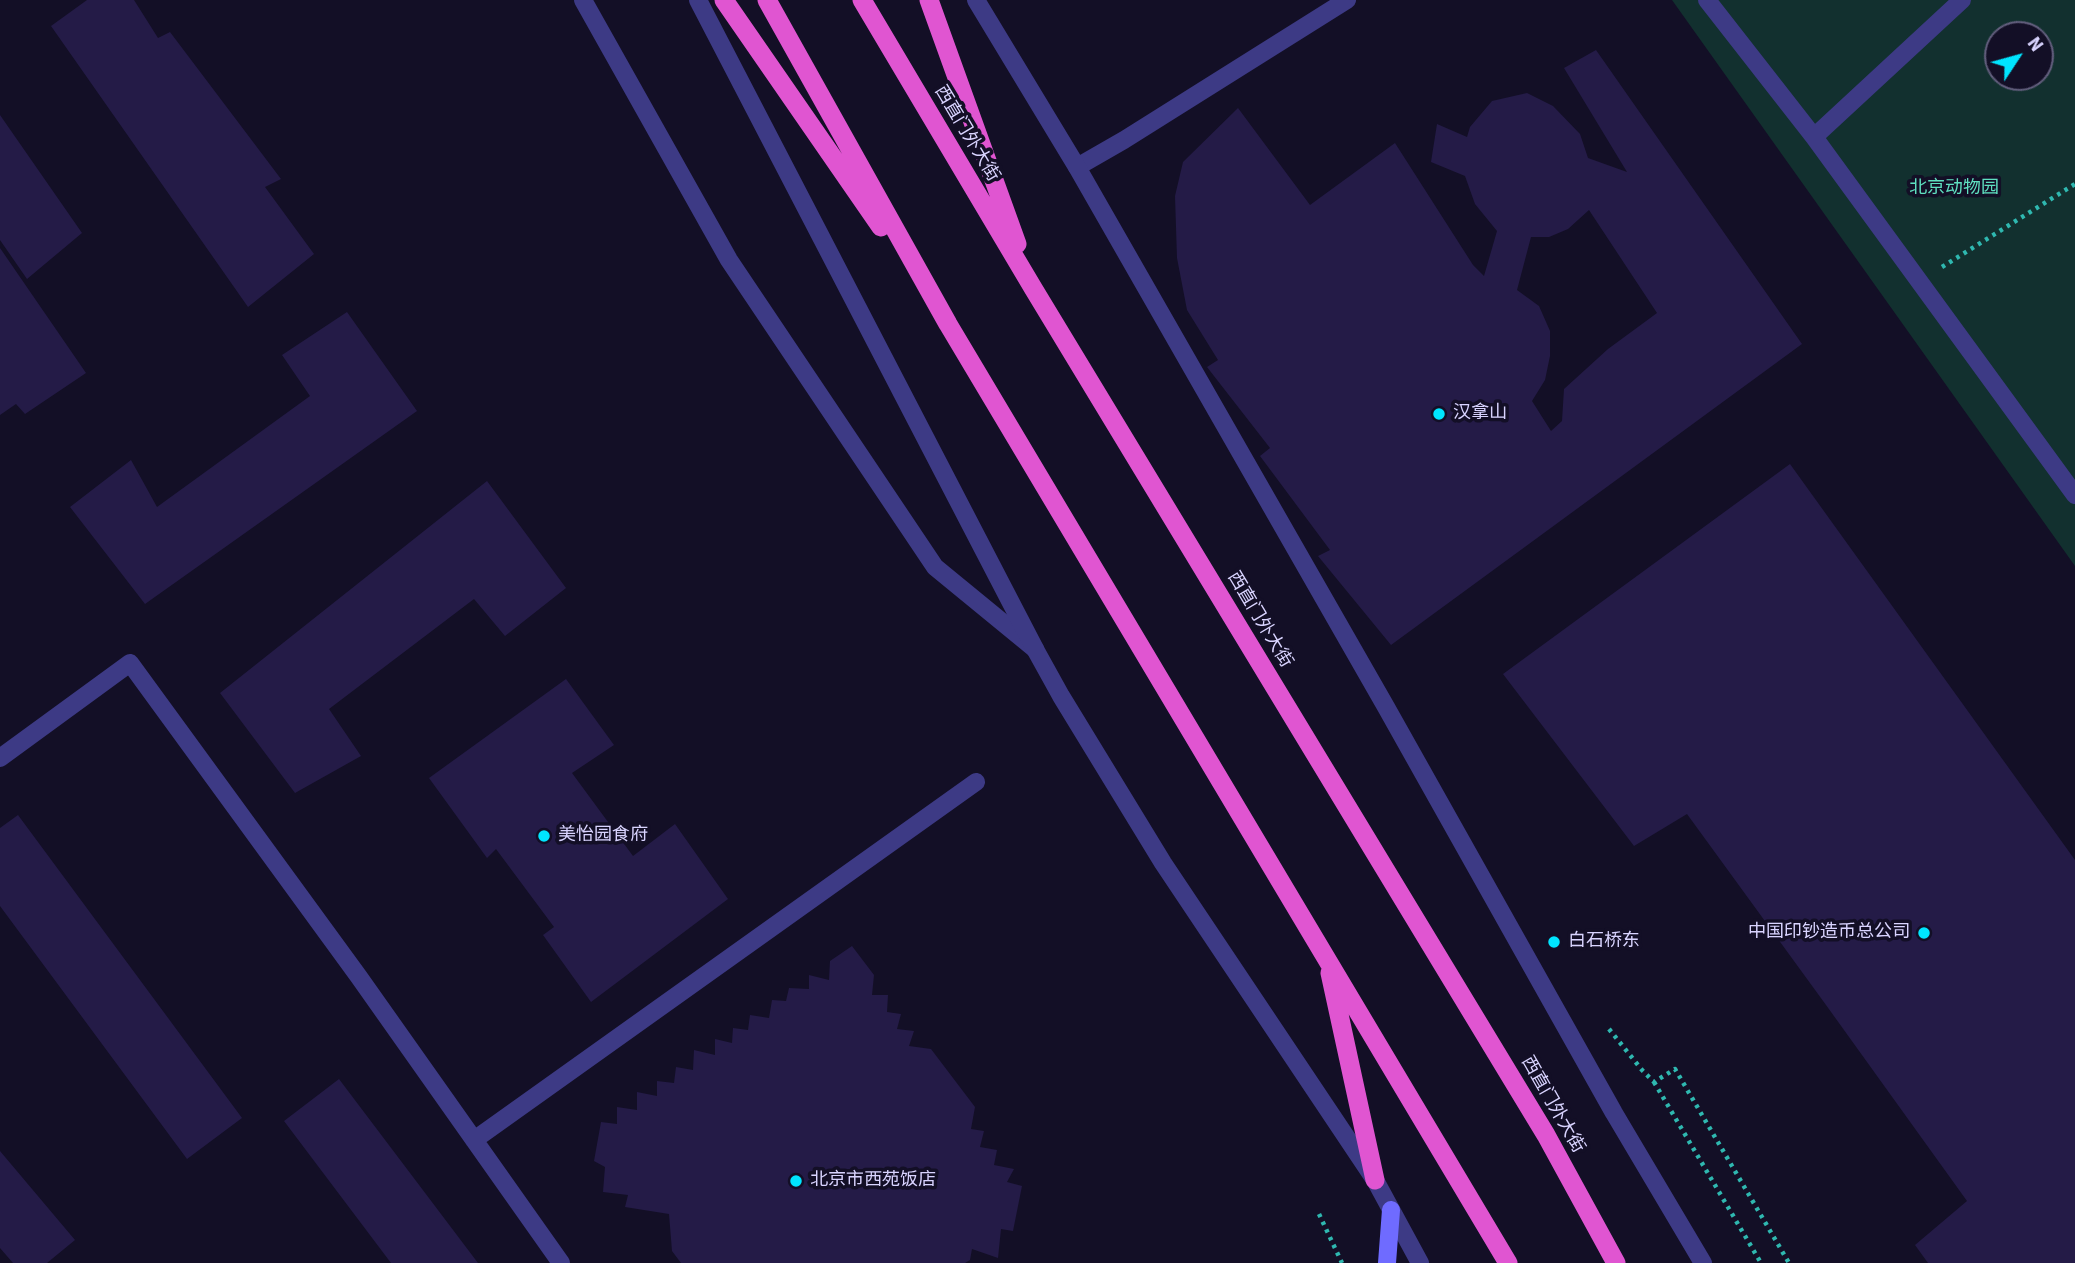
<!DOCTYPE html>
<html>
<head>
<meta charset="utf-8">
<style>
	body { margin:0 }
	#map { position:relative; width:2075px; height:1263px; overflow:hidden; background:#130f26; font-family:"Source Sans 3",sans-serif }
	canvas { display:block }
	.north { position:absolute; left:1984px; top:21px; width:70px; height:70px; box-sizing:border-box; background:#130f26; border:2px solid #625e7d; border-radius:50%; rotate:54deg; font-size:19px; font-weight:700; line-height:28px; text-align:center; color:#d9d4ff }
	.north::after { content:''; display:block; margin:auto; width:24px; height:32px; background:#00e5ff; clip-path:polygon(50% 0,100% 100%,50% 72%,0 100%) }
</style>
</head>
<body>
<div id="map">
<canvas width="2075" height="1263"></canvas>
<div class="north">N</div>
</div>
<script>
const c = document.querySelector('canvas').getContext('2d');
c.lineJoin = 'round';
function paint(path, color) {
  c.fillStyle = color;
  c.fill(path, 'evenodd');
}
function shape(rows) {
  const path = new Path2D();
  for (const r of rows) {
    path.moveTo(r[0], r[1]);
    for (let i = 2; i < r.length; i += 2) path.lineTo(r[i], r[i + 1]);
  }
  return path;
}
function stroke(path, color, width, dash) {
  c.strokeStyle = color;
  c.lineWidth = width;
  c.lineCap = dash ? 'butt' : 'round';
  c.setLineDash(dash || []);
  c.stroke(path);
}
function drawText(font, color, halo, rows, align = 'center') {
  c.font = font + ' "Source Sans 3","Noto Sans SC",sans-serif';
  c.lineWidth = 7;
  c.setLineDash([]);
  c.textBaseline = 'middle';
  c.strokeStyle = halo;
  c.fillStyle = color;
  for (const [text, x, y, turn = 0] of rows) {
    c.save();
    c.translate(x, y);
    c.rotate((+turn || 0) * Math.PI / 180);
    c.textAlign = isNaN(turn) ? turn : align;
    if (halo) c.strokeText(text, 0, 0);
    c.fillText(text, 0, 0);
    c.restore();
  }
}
const green = shape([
	[1672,0,2075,0,2075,566],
	[1998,35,2040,35,2040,77,1998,77]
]);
const building = shape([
	[87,0,134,0,158,38,170,32,281,179,265,187,314,254,248,307,51,26],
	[1596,50,1802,344,1391,645,1318,556,1330,550,1260,456,1270,448,1207,367,1218,360,1187,310,1177,258,1175,196,1183,162,1238,108,1310,205,1395,143,1473,265,1484,276,1497,231,1475,204,1465,176,1431,162,1437,124,1467,137,1470,127,1492,101,1527,93,1553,106,1580,134,1588,158,1627,172,1564,68],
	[1589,210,1657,313,1608,349,1564,389,1562,421,1551,431,1532,401,1545,380,1550,356,1550,331,1539,306,1517,290,1531,237,1549,237,1568,229],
	[0,115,82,233,27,279,0,240],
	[0,248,86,373,25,414,16,404,0,415],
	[347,312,417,411,145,604,70,507,131,460,157,507,310,396,282,355],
	[1790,464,2075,860,2075,1263,1928,1263,1915,1245,1967,1201,1826,1005,1687,814,1634,846,1503,674],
	[487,481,566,588,505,636,474,599,329,709,361,756,295,793,220,693],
	[566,679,614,745,572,773,633,856,675,824,728,899,591,1002,543,935,554,927,496,849,487,858,429,778],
	[18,815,242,1118,187,1159,0,906,0,828],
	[852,946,874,975,872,995,888,995,887,1012,901,1014,897,1029,914,1031,909,1046,931,1049,975,1107,971,1129,984,1131,980,1147,997,1150,994,1165,1014,1169,1007,1182,1022,1186,1013,1231,1001,1229,998,1258,972,1249,970,1260,965,1263,681,1263,672,1251,669,1214,625,1207,628,1195,603,1192,605,1167,594,1161,601,1122,617,1124,617,1107,637,1110,637,1092,657,1096,657,1081,674,1083,676,1067,693,1070,694,1050,715,1055,715,1039,732,1043,733,1028,748,1030,750,1015,769,1018,772,1000,786,1001,789,988,809,989,809,975,829,980,830,961],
	[339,1079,478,1263,391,1263,284,1121],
	[0,1151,75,1240,47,1263,13,1263,0,1248]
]);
const path = shape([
	[1942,267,2075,184],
	[1609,1029,1642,1070,1654,1082,1675,1069,1789,1263],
	[1654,1082,1761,1263],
	[1319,1214,1342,1263]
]);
const service = shape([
	[583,0,729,260,935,567,1035,649],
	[1707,0,1814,137],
	[1962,0,1814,137,2075,495],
	[1077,167,1124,140,1347,0],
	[0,758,130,663,359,977,561,1263],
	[474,1140,976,782]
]);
const tertiary = shape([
	[698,0,1035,649,1061,696,1163,863,1375,1180,1420,1263],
	[976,0,1077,167,1386,707,1614,1113,1703,1263]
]);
const secondary = shape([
	[1387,1263,1391,1210]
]);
const trunk = shape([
	[724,0,881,227],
	[767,0,948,324,1508,1263],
	[862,0,1033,288,1546,1135,1616,1263],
	[929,0,1017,244],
	[1330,973,1375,1180]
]);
const markers = [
	[1439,414,7,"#00e5ff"],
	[544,836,7,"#00e5ff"],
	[1924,933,7,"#00e5ff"],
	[1554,942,7,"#00e5ff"],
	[796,1181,7,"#00e5ff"]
];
const streetNames = [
	["西直门外大街",966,134,59],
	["西直门外大街",1259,620,59],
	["西直门外大街",1552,1105,60]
];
const parkNames = [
	["北京动物园",1954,189]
];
const poiNames = [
	["汉拿山",1453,414],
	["美怡园食府",558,836],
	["中国印钞造币总公司",1910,933,"right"],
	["白石桥东",1568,942],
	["北京市西苑饭店",810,1181]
];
paint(green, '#12302f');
paint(building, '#241b47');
stroke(path, '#2fb8b0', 4.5, [3.5, 5]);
stroke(service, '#3d3a85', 18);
stroke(tertiary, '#3d3a85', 18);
stroke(secondary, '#6f6bff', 18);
stroke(trunk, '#e055d1', 19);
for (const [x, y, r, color] of markers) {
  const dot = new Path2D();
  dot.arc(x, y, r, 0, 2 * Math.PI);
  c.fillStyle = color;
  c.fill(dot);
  stroke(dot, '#130f26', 2.5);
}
drawText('18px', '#d9d4ff', '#130f26', streetNames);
drawText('18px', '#5fe0c0', '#130f26', parkNames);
drawText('18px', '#d9d4ff', '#130f26', poiNames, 'left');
</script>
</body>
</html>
